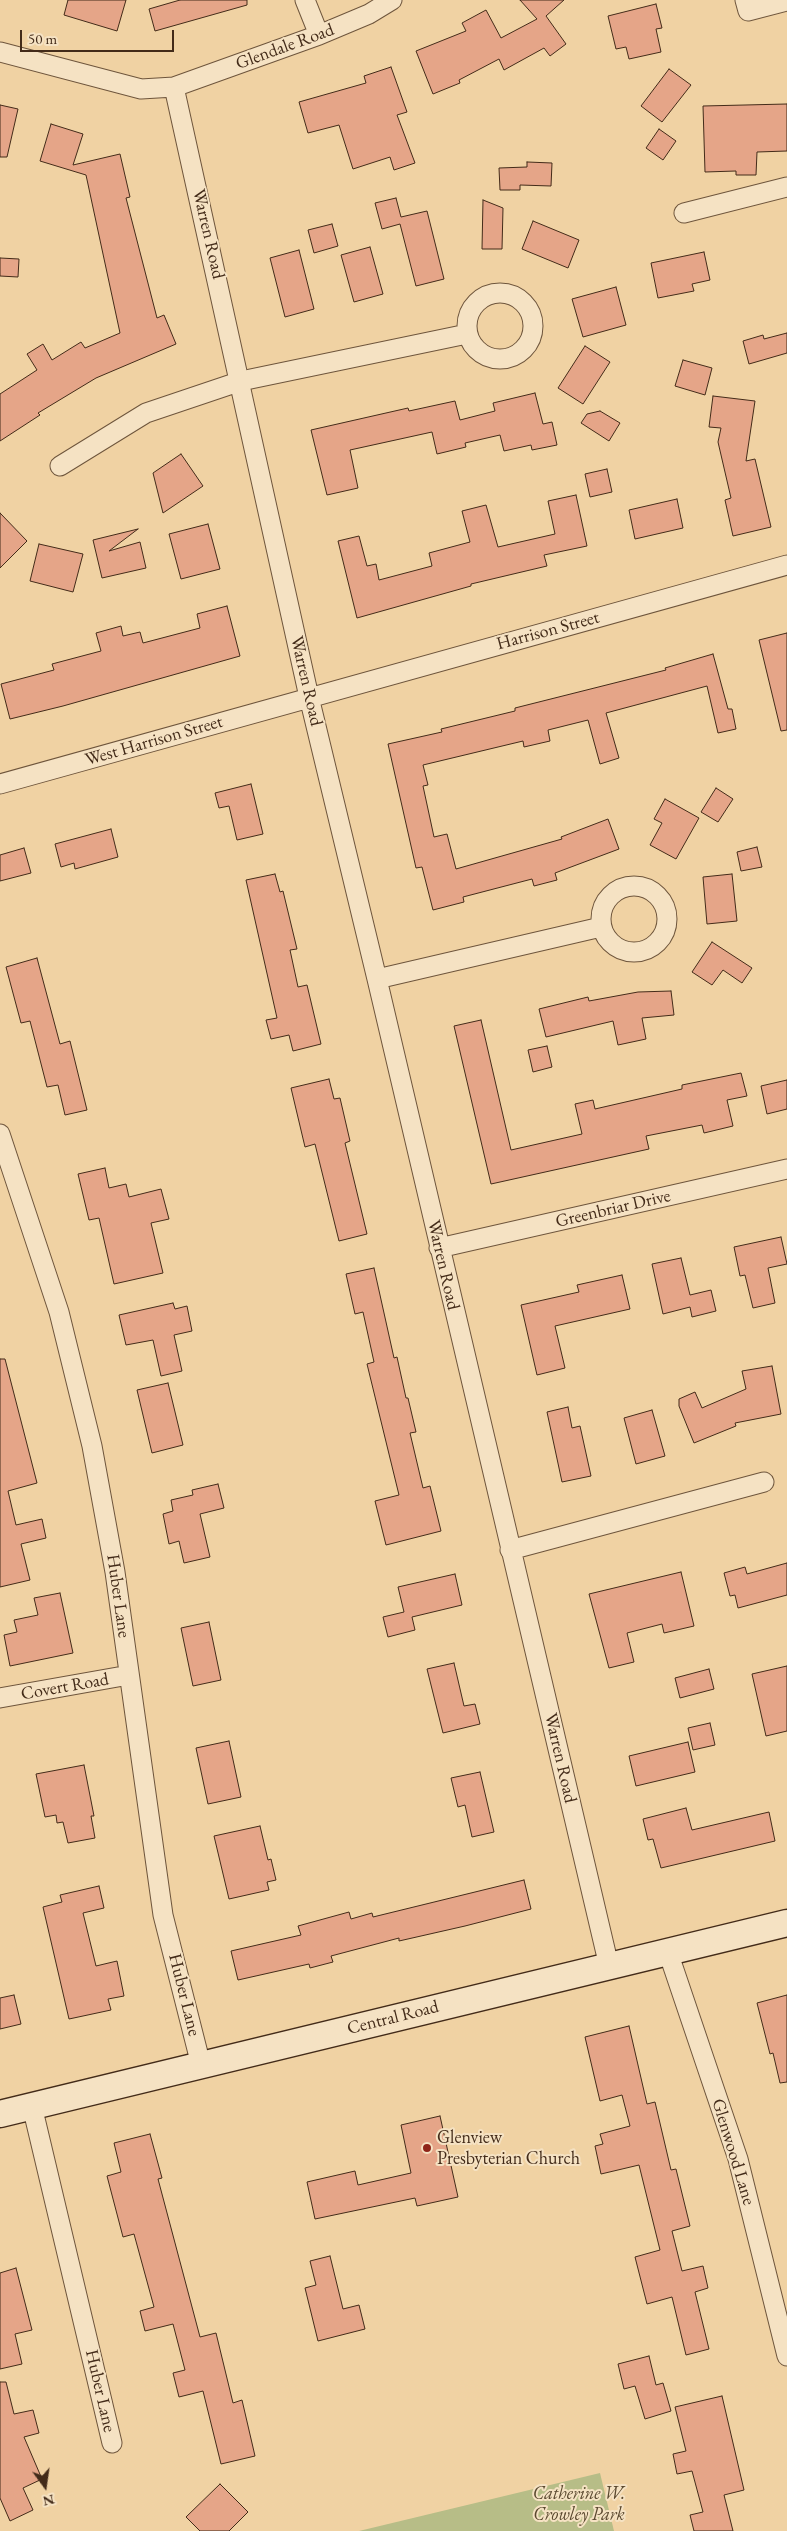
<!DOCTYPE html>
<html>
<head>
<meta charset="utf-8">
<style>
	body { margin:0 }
	#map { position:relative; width:787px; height:2531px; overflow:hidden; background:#f0d2a3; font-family:"EB Garamond",serif }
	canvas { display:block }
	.north { position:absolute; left:20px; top:2461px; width:50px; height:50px; -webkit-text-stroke:4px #f5e2c3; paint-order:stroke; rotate:166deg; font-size:14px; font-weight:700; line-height:20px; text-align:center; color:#432b19 }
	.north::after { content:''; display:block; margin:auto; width:18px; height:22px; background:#432b19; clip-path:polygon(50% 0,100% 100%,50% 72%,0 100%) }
	.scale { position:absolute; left:20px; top:30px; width:154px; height:22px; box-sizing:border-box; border:2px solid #432b19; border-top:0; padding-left:6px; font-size:15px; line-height:18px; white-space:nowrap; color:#432b19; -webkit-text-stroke:4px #f5e2c3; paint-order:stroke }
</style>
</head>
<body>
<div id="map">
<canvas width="787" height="2531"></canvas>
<div class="north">N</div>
<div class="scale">50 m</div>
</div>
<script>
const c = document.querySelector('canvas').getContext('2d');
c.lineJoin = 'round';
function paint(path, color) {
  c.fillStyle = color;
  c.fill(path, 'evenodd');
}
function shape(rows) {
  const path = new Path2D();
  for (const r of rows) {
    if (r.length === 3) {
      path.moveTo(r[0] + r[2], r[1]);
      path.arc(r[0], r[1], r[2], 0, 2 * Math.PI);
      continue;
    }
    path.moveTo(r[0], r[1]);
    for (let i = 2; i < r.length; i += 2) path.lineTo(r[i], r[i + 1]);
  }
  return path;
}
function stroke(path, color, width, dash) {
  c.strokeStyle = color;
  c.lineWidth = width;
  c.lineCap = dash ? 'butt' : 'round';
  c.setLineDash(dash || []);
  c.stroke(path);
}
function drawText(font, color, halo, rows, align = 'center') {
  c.font = font + ' "EB Garamond",serif';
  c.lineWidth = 4;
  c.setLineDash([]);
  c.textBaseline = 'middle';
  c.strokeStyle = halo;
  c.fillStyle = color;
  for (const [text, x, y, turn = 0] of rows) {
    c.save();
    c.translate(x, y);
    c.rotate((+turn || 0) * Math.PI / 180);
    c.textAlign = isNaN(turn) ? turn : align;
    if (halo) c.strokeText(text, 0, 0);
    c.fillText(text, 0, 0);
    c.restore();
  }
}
const green = shape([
	[600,2473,614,2531,359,2531]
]);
const building = shape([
	[68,0,126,0,117,31,64,15,68,0],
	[180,0,247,0,247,5,155,31,149,9,180,0],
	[520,0,564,0,546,16,566,44,550,56,544,48,504,70,499,59,459,80,460,83,433,94,416,51,466,31,462,23,486,10,501,38,537,19,520,0],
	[656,4,662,28,656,29,661,52,629,59,626,47,616,49,608,16,656,4],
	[391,67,407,112,397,115,415,163,394,170,390,157,353,169,339,125,308,133,299,102,366,83,364,76,391,67],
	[669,69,691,85,662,122,641,106,669,69],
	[787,104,787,151,757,152,756,175,736,175,736,171,705,172,703,106,787,104],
	[0,105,18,109,7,157,0,157,0,105],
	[51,124,83,134,73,165,120,154,130,197,126,198,157,318,164,315,176,344,96,378,38,413,40,415,0,441,0,394,37,370,27,354,43,344,52,360,81,342,85,348,120,333,86,175,40,161,51,124],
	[659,129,676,141,663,160,646,148,659,129],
	[527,162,552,163,551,186,520,185,520,190,500,190,499,168,527,167,527,162],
	[396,198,401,217,427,211,444,279,416,286,400,224,382,229,375,203,396,198],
	[483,200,503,208,502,249,482,249,483,200],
	[533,221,579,240,568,268,522,249,533,221],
	[332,224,338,246,314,253,308,230,332,224],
	[370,247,383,294,354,302,341,255,370,247],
	[299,250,314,309,285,317,270,258,299,250],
	[704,252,710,280,692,284,694,291,658,298,651,263,704,252],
	[0,258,19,259,18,277,0,276,0,258],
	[616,287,626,325,583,337,572,299,616,287],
	[787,333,787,353,749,364,743,341,763,335,764,339,787,333],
	[585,346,610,362,583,404,558,388,585,346],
	[683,360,712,368,705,395,675,386,683,360],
	[535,393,543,424,552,422,557,445,532,450,531,445,504,451,500,435,465,443,466,447,437,454,432,432,350,450,358,488,327,495,311,430,408,408,409,411,455,401,460,420,495,411,493,403,535,393],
	[713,396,755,401,746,461,755,459,771,527,733,536,725,500,731,498,718,442,721,428,709,427,713,396],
	[600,411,620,423,609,441,581,423,587,414,600,411],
	[181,454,203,486,163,513,153,473,181,454],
	[607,469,612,492,590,497,585,474,607,469],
	[576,495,587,546,544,555,547,566,471,584,471,586,357,618,338,541,359,536,367,566,376,564,379,580,432,566,429,553,470,542,462,511,486,505,498,547,555,534,548,501,576,495],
	[677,499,683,528,635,539,629,510,677,499],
	[0,513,27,541,0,568,0,513],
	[208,524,220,569,181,579,169,534,208,524],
	[138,529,109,551,140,542,146,568,102,578,93,540,138,529],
	[39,544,83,554,73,592,30,581,39,544],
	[227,606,240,656,63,706,10,719,1,684,54,670,52,664,101,651,96,633,121,626,123,636,140,632,143,643,200,628,197,614,227,606],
	[787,633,787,730,781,731,759,640,787,633],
	[713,654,728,709,732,709,736,729,718,733,707,686,606,713,619,758,600,764,588,720,548,730,550,741,524,747,523,741,423,765,428,785,423,786,434,837,447,834,456,869,562,839,561,837,608,819,619,849,555,873,557,880,534,886,532,879,463,897,464,902,433,910,422,867,416,868,388,744,442,732,441,729,515,711,515,708,666,670,665,668,713,654],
	[251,784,263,834,237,840,229,806,219,808,215,793,251,784],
	[716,788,733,799,718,822,701,812,716,788],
	[665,799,699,818,676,859,650,845,662,823,654,819,665,799],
	[111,829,118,857,75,869,74,863,61,867,55,844,111,829],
	[757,847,762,867,741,871,737,852,757,847],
	[24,848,31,873,0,881,0,855,24,848],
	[275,874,280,892,283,891,297,949,290,950,298,987,307,985,321,1044,293,1051,289,1035,271,1039,266,1020,277,1018,246,880,275,874],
	[732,874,737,921,707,924,703,877,732,874],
	[712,942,752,968,742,983,723,970,712,985,692,972,712,942],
	[37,958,60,1044,70,1041,87,1110,65,1115,58,1085,47,1087,30,1021,21,1023,6,967,37,958],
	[671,991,674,1015,642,1018,646,1039,618,1045,613,1021,546,1037,539,1009,588,997,589,1001,638,992,671,991],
	[481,1020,511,1150,582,1134,575,1104,593,1100,595,1109,682,1089,682,1085,741,1073,747,1096,727,1100,733,1126,704,1133,702,1125,646,1136,649,1149,491,1184,454,1026,481,1020],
	[547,1046,552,1067,533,1072,528,1050,547,1046],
	[329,1079,334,1099,340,1098,350,1141,345,1143,367,1234,339,1241,315,1144,305,1147,291,1088,329,1079],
	[787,1080,787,1109,767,1114,761,1086,787,1080],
	[105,1168,109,1188,126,1184,129,1197,161,1189,169,1219,151,1223,163,1273,114,1284,99,1218,89,1220,78,1174,105,1168],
	[781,1237,787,1264,768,1268,775,1303,753,1308,745,1275,740,1276,734,1247,781,1237],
	[681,1258,690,1295,711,1290,716,1311,692,1317,690,1307,663,1314,652,1264,681,1258],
	[374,1268,394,1358,397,1357,406,1398,408,1398,416,1432,410,1433,423,1488,430,1486,441,1531,386,1545,375,1501,399,1495,367,1364,374,1362,363,1312,355,1314,346,1274,374,1268],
	[622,1275,630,1309,555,1326,565,1368,537,1375,521,1305,579,1292,577,1285,622,1275],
	[173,1303,175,1309,187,1306,192,1331,174,1335,182,1371,161,1376,153,1340,126,1345,119,1315,173,1303],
	[0,1359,5,1359,37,1483,8,1491,16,1525,42,1519,46,1538,21,1544,30,1580,0,1587,0,1359],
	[772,1366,781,1414,735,1423,736,1426,694,1443,679,1406,679,1399,695,1392,702,1408,746,1389,742,1371,772,1366],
	[168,1383,183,1445,152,1453,137,1390,168,1383],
	[568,1407,572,1428,580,1426,591,1476,562,1482,547,1412,568,1407],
	[652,1410,665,1456,636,1464,624,1418,652,1410],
	[218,1484,224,1508,200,1514,210,1557,184,1563,179,1541,169,1544,163,1514,173,1511,171,1500,193,1495,192,1490,218,1484],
	[787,1563,787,1595,738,1608,735,1595,730,1596,724,1573,745,1567,747,1574,787,1563],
	[681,1572,694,1626,664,1633,662,1624,627,1633,634,1662,609,1668,589,1594,681,1572],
	[455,1574,462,1605,412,1617,415,1630,388,1637,383,1617,404,1612,398,1587,455,1574],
	[60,1593,73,1653,10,1666,4,1635,17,1632,14,1620,38,1615,34,1598,60,1593],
	[209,1622,221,1680,193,1686,181,1628,209,1622],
	[454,1663,464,1706,475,1704,480,1724,443,1733,427,1669,454,1663],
	[787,1666,787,1731,766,1736,752,1674,787,1666],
	[709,1669,714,1689,680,1698,675,1678,709,1669],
	[710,1723,715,1745,693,1750,688,1728,710,1723],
	[229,1741,241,1797,208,1804,196,1748,229,1741],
	[688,1742,695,1772,636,1786,629,1756,688,1742],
	[84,1765,94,1816,91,1816,95,1838,68,1843,63,1822,57,1823,56,1815,45,1817,36,1774,84,1765],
	[480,1772,494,1832,472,1837,465,1805,458,1807,451,1778,480,1772],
	[686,1808,692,1830,769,1812,775,1841,661,1868,653,1839,648,1840,643,1819,686,1808],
	[260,1826,268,1860,271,1859,276,1880,267,1882,269,1890,229,1899,214,1836,260,1826],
	[524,1880,531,1909,465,1926,399,1941,399,1938,331,1956,333,1962,310,1968,309,1964,238,1980,231,1951,301,1935,298,1926,349,1912,351,1919,372,1913,373,1917,524,1880],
	[99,1886,104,1908,83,1913,96,1966,117,1961,124,1996,108,1999,111,2010,69,2019,43,1907,62,1902,60,1895,99,1886],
	[14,1995,21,2024,0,2029,0,1998,14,1995],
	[787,1995,787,2082,780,2083,773,2053,770,2054,757,2003,787,1995],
	[629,2026,647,2104,655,2102,671,2170,676,2169,690,2226,672,2231,682,2271,703,2266,708,2288,695,2292,709,2349,686,2355,672,2297,647,2304,635,2257,660,2250,639,2165,601,2174,595,2146,603,2144,600,2134,630,2126,622,2095,600,2101,585,2037,629,2026],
	[440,2116,458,2197,417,2206,415,2198,315,2219,307,2182,355,2171,358,2185,411,2173,401,2125,440,2116],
	[150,2134,162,2178,158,2179,200,2337,216,2333,233,2403,242,2400,255,2456,221,2464,203,2391,179,2397,173,2373,185,2370,173,2324,145,2331,140,2311,154,2307,134,2234,123,2237,107,2176,121,2172,114,2143,150,2134],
	[330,2256,343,2309,359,2305,365,2329,318,2341,305,2288,316,2285,310,2261,330,2256],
	[16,2268,32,2330,15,2334,22,2364,0,2369,0,2273,16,2268],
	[649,2356,656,2385,663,2383,671,2411,645,2419,635,2386,624,2389,618,2364,649,2356],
	[0,2382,6,2382,14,2414,33,2410,39,2433,24,2437,42,2479,23,2488,33,2510,10,2521,0,2498,0,2382],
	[722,2396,744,2490,724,2495,733,2531,694,2531,690,2515,703,2512,692,2471,677,2474,673,2454,686,2451,675,2407,722,2396],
	[220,2484,248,2512,229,2531,200,2531,186,2517,220,2484]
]);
const street = shape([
	[305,0,319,35],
	[745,0,748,11,787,1],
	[0,52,141,89,174,87,319,35,369,14,392,0],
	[174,87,309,697,377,979,609,1966],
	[684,213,787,187],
	[500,326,33],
	[60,466,146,413,241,381,467,334],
	[0,784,787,565],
	[634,919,33],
	[377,979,601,927],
	[0,1134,59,1312,92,1446,115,1572,163,1915,201,2065],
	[439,1248,787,1169],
	[510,1550,764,1482],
	[0,1698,129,1675],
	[668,1952,738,2159,787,2356],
	[32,2106,112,2443]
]);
const secondary = shape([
	[0,2114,787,1923]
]);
const markers = [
	[427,2148,5,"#8f2418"]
];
const streetNames = [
	["Glendale Road",285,47,-20],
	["Warren Road",208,234,77],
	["Harrison Street",548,631,-15],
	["Warren Road",306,681,77],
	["West Harrison Street",154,741,-16],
	["Greenbriar Drive",613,1209,-13],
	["Warren Road",443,1265,77],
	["Huber Lane",118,1596,82],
	["Covert Road",65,1687,-10],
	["Warren Road",560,1758,77],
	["Huber Lane",184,1995,76],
	["Central Road",393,2018,-14],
	["Glenwood Lane",733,2152,73],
	["Huber Lane",100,2391,77]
];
const poiNames = [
	["Glenview",437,2138],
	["Presbyterian Church",437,2159]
];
const parkNames = [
	["Catherine W.",579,2494],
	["Crowley Park",579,2515]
];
paint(green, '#b7bd87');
paint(building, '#e5a588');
stroke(building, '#432b19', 1);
stroke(street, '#6e553c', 21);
stroke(secondary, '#432b19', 29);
stroke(street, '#f5e2c3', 19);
stroke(secondary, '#f5e2c3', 26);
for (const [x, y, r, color] of markers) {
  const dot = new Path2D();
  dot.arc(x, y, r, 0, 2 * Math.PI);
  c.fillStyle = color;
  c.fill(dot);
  stroke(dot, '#f5e2c3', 2);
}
drawText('18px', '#432b19', '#f5e2c3', streetNames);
drawText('18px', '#432b19', '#f5e2c3', poiNames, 'left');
drawText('italic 18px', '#5a482f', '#f5e2c3', parkNames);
</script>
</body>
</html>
